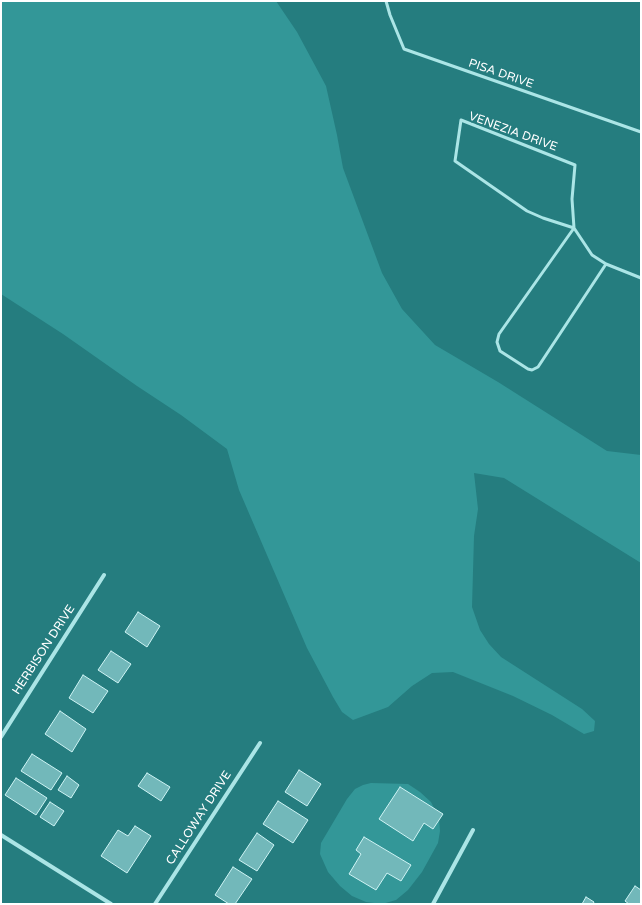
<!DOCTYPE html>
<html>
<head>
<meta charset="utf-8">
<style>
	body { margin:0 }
	#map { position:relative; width:642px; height:905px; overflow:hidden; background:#257d7f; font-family:"Varela Round",sans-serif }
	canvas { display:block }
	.frame { position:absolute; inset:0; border:2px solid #fff; pointer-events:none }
</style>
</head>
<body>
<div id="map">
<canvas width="642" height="905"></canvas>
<div class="frame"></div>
</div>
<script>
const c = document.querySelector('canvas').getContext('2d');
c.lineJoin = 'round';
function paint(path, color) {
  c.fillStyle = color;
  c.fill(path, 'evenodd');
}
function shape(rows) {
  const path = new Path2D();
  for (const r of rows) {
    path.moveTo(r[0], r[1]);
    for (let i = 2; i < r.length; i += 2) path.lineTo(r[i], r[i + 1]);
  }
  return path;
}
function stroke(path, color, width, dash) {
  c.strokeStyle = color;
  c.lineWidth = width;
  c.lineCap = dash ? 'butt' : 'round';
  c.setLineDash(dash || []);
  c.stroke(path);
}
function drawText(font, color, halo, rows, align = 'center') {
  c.font = font + ' "Varela Round",sans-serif';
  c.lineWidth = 4;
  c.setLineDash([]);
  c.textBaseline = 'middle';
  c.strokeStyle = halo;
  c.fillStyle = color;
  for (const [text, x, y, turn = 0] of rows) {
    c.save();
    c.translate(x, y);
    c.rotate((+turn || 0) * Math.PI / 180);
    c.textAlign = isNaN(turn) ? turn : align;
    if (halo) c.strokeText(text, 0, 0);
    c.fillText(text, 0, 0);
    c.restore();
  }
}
const green = shape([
	[1,1,276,1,297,32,326,86,337,135,343,168,382,273,402,309,435,345,498,382,607,451,641,455,641,563,504,478,474,473,478,509,474,536,472,607,480,630,489,644,501,657,582,709,595,721,594,731,584,734,552,715,513,696,453,672,432,673,412,686,388,707,353,720,342,712,333,697,307,648,239,490,227,449,181,415,137,386,63,334,1,294],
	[371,783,408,784,420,792,431,802,439,818,440,831,438,843,422,872,408,890,396,900,382,904,366,902,352,896,340,886,328,872,320,854,321,843,347,799,355,789,363,785]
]);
const building = shape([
	[138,612,160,626,147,647,125,632,138,612],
	[111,651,131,664,118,683,98,670,111,651],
	[83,675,108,691,93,713,69,698,83,675],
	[60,711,86,729,72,752,45,734,60,711],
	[32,754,62,773,51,790,21,771,32,754],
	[299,770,321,784,307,806,285,792,299,770],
	[147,773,170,787,161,801,138,786,147,773],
	[67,776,79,785,71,798,58,790,67,776],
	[16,778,47,798,36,815,5,795,16,778],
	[400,787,443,814,433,829,424,823,413,841,379,819,400,787],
	[278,801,308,820,293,843,263,824,278,801],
	[50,802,64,811,54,826,40,817,50,802],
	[135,826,151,836,127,873,101,856,118,830,128,836,135,826],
	[257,833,274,845,257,871,239,860,257,833],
	[364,837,411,865,401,881,387,873,376,890,349,874,361,854,356,850,364,837],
	[233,867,252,879,235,904,229,904,215,895,233,867],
	[635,886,641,890,641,904,629,904,625,901,635,886],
	[586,897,594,902,593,904,582,904,586,897]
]);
const service = shape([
	[386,1,390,15,404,49,641,132],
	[574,228,543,218,527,211,455,161,461,120,575,165,572,199,574,228,592,255,606,264,641,278],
	[574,228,499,334,497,342,500,351,528,369,532,370,538,367,606,264]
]);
const minor = shape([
	[1,737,104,575],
	[1,835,111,904],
	[155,904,260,743],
	[433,904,473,830]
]);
const streetNames = [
	["PISA DRIVE",501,74,19],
	["VENEZIA DRIVE",513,132,20],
	["HERBISON DRIVE",44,650,-57],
	["CALLOWAY DRIVE",199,818,-57]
];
paint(green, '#339798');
paint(building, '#72b8ba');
stroke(building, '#cff4f5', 1);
stroke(service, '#abe5e6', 3);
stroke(minor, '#abe5e6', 4);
drawText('12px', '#fff', '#257d7f', streetNames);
</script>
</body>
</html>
